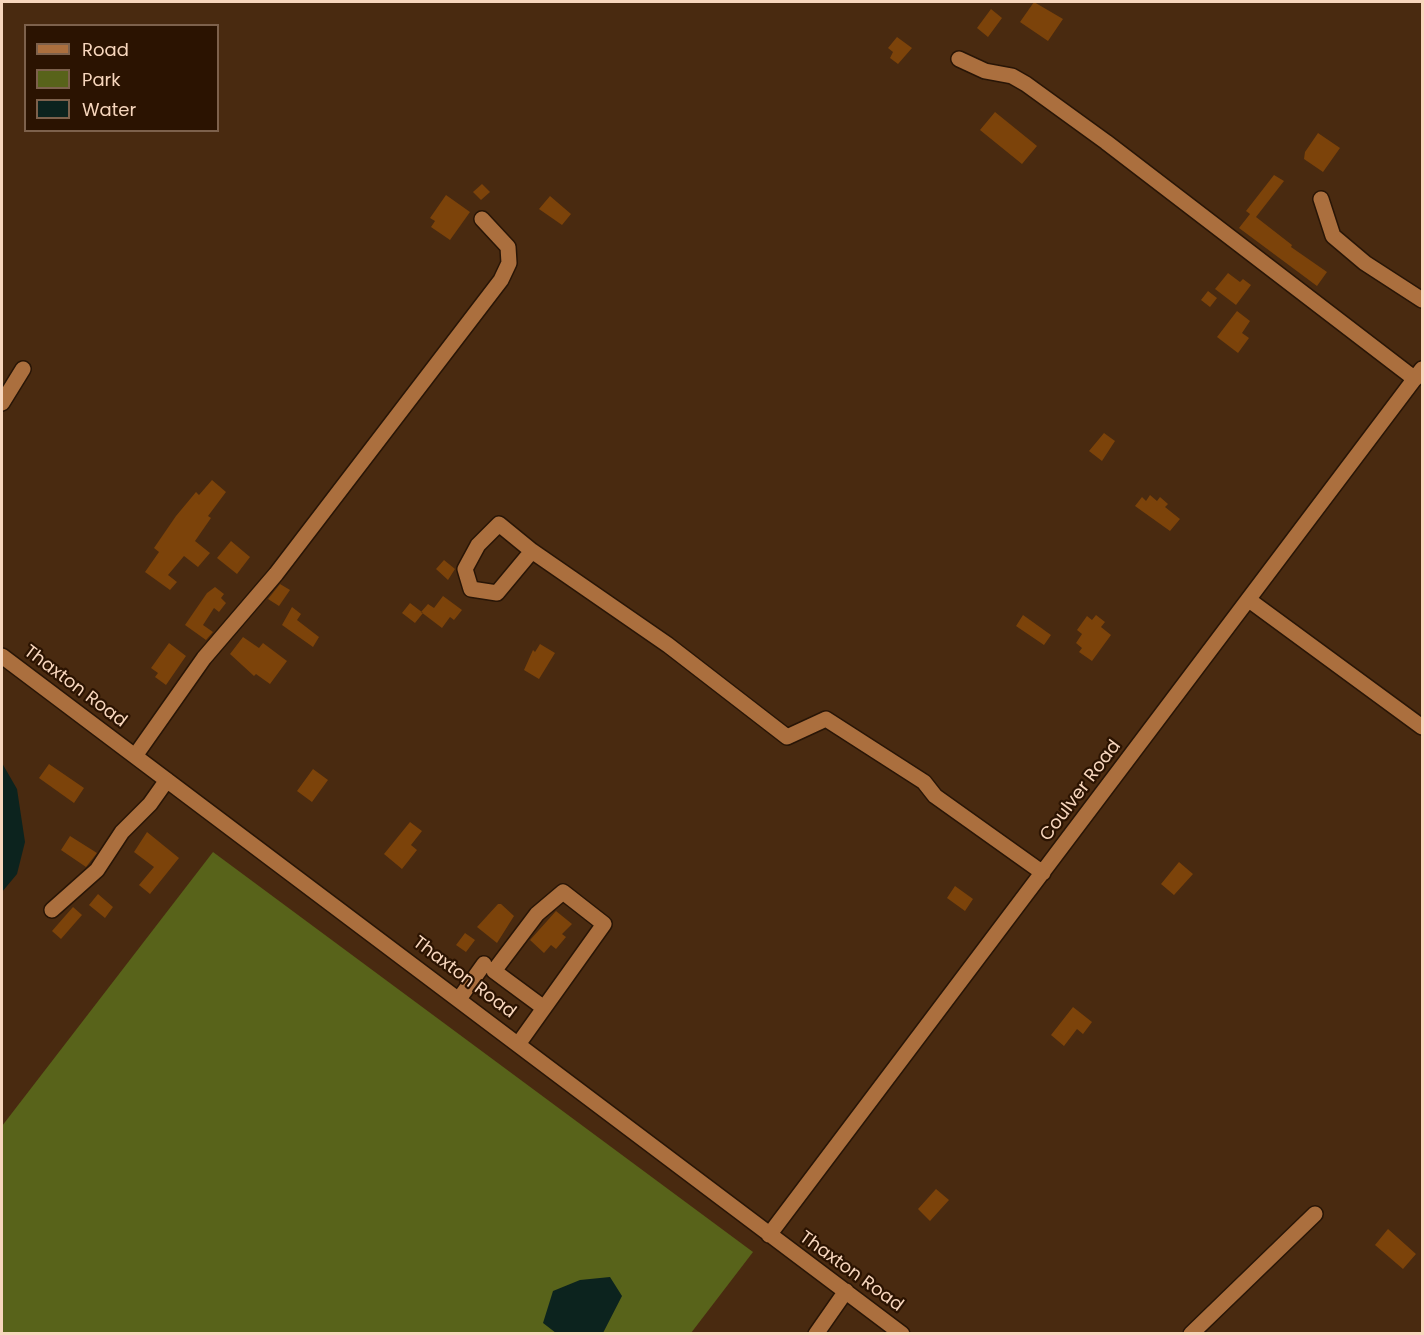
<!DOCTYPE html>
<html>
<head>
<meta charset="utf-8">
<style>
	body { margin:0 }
	#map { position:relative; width:1424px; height:1335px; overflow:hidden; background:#492a10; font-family:Poppins,sans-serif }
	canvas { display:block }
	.frame { position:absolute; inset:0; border:3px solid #f7d6bd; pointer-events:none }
	.legend { position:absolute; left:24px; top:24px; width:195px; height:108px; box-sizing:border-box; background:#2b1301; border:2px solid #7d614c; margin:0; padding:8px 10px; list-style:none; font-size:18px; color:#f7d6bd }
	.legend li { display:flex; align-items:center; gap:12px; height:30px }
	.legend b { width:30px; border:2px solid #7d614c }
</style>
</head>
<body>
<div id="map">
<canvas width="1424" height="1335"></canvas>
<div class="frame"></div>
<ul class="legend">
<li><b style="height:8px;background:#ab6f3e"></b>Road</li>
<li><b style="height:16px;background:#58631a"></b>Park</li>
<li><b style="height:16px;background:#0c231e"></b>Water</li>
</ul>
</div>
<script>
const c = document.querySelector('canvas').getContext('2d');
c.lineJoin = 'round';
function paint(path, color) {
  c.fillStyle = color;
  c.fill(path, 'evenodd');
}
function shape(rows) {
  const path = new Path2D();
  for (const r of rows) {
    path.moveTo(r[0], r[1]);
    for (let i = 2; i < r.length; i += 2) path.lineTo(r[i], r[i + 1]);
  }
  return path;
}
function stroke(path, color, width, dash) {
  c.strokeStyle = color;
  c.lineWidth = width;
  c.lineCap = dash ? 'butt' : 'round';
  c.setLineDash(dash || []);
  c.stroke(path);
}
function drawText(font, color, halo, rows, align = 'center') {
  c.font = font + ' Poppins,sans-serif';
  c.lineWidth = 4.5;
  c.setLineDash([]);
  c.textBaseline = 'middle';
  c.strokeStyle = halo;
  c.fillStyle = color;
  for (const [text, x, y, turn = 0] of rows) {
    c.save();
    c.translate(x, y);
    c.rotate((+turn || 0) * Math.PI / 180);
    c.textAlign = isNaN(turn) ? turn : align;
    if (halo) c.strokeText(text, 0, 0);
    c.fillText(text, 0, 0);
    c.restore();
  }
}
const green = shape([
	[213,852,753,1252,691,1333,2,1333,2,1126]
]);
const water = shape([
	[2,763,17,789,25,842,17,874,2,892],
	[610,1277,622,1296,603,1333,556,1333,543,1323,553,1291,580,1280]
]);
const building = shape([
	[1034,2,1063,19,1048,41,1020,22],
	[991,9,1002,18,988,37,977,28],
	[897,37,912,48,898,64,890,58,893,52,888,48],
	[995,112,1037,146,1022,164,980,130],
	[1318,133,1340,148,1323,172,1304,159,1305,152],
	[1274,175,1284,181,1256,217,1292,245,1291,247,1327,272,1317,286,1239,228,1250,214,1246,211],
	[482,184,490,192,481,200,473,192],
	[446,195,470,212,450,240,431,227,435,221,430,218],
	[550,196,571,214,562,225,539,209],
	[1228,273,1240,282,1243,279,1251,285,1236,305,1215,289],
	[1208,291,1217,298,1210,307,1201,300],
	[1237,311,1250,321,1242,333,1249,338,1238,353,1217,337],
	[1104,433,1115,441,1102,461,1089,451],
	[212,480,226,492,208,516,211,518,195,541,210,553,198,567,184,556,168,575,177,582,170,590,145,572,159,552,154,548,176,516,196,492,199,495],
	[1150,495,1157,501,1160,497,1168,504,1165,507,1180,519,1170,531,1135,506,1142,497,1146,501],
	[231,541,250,557,237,574,217,558],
	[444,560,455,569,448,580,436,569],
	[280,584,290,590,279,606,268,599],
	[215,587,224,594,221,598,226,603,219,612,214,608,203,625,213,632,206,640,185,625,207,593],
	[443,596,462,610,454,620,450,617,442,628,421,612,428,604,434,608],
	[410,603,423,613,415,623,402,613],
	[292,607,301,614,297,620,319,637,313,647,282,625],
	[1023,615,1051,635,1044,645,1016,626],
	[1096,615,1105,622,1101,627,1111,635,1092,661,1079,652,1082,648,1076,643,1082,634,1077,630,1087,616,1092,620],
	[243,637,259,648,263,643,287,661,270,684,256,674,254,676,230,654],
	[169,643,186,656,166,685,155,677,158,673,151,668],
	[540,644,555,653,539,679,524,670,533,650,535,652],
	[49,764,84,788,74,803,39,778],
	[313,769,328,780,312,802,297,791],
	[410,822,422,831,411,845,417,850,402,869,384,854],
	[147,832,179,858,150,894,139,885,154,867,134,852],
	[70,836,97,853,86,867,61,850],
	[1179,862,1193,874,1174,895,1161,884],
	[955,886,973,899,965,911,947,898],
	[98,894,113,907,105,918,89,905],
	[498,904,501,904,514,916,497,943,477,927],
	[73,907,82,915,61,939,52,931],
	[556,911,572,924,562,934,566,937,556,949,551,945,544,953,530,940],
	[465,933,475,940,466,952,456,945],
	[1073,1007,1092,1022,1083,1034,1077,1029,1064,1046,1051,1035],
	[936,1189,949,1200,930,1221,918,1209],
	[1388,1229,1416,1254,1403,1269,1375,1245]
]);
const minor = shape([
	[959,59,985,71,1012,76,1026,84,1106,142,1415,379],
	[1321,199,1333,236,1365,263,1422,300],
	[2,403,23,369],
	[532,551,497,593,471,589,465,569,478,545,499,524,532,551,668,645,787,737,826,719,924,782,935,796,1043,873],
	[1249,600,1422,727],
	[2,656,902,1334],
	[135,756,204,658,276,574,501,280,509,263,508,247,482,219],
	[52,910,97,870,122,832,150,804,167,780],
	[459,999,484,964],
	[519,1043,604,924,563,892,537,914,494,971,544,1008],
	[769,1235,1422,369],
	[816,1334,846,1291],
	[1191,1334,1315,1214]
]);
const streetNames = [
	["Thaxton Road",75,687,37],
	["Coulver Road",1081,791,-53],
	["Thaxton Road",464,978,37],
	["Thaxton Road",851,1272,36]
];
paint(green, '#58631a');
paint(water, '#0c231e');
paint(building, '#7c430a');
stroke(minor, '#281506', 18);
stroke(minor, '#ab6f3e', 15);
drawText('18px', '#f7d6bd', '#2b1301', streetNames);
</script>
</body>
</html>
